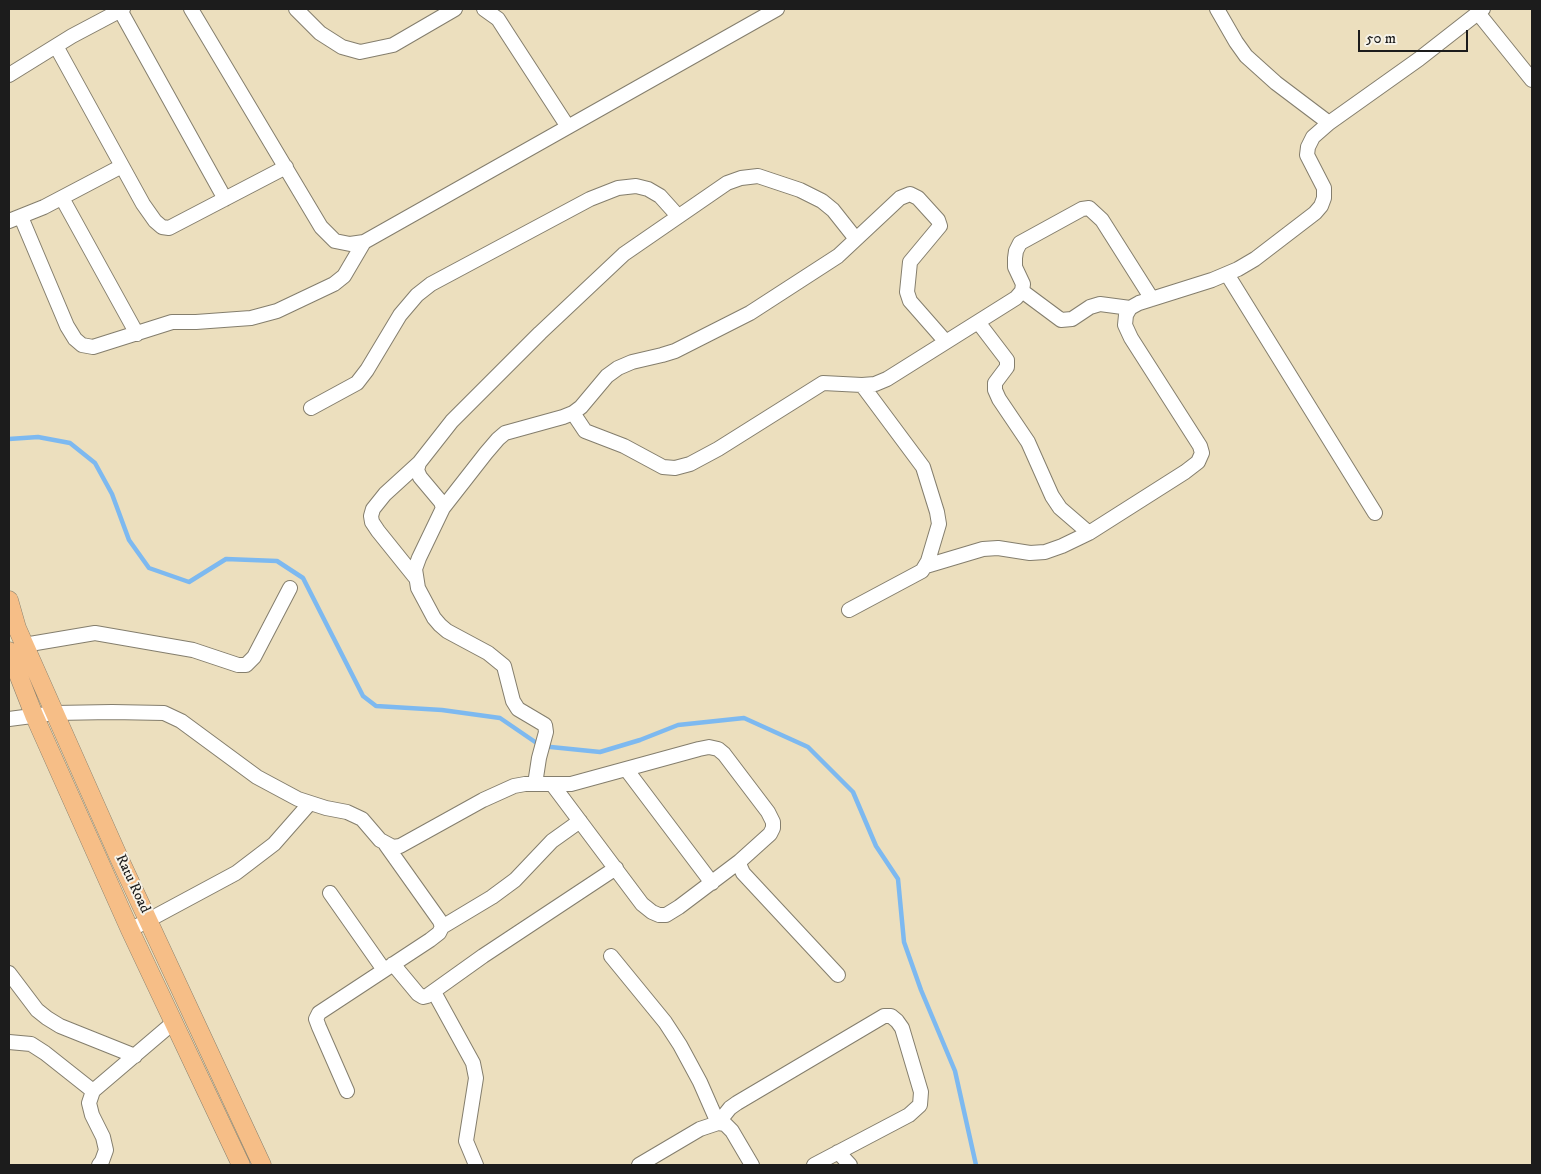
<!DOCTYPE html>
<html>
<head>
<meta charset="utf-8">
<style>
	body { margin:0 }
	#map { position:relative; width:1541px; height:1174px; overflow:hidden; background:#ecdfbe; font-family:"IM FELL DW Pica",serif }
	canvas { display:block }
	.frame { position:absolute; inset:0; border:10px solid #1c1c1c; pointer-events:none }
	.scale { position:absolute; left:1358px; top:30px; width:110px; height:22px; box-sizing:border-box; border:2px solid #1c1c1c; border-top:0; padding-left:6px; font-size:15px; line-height:18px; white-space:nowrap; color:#1c1c1c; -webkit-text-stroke:4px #f7f3e8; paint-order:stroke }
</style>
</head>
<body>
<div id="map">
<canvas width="1541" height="1174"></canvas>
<div class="frame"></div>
<div class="scale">50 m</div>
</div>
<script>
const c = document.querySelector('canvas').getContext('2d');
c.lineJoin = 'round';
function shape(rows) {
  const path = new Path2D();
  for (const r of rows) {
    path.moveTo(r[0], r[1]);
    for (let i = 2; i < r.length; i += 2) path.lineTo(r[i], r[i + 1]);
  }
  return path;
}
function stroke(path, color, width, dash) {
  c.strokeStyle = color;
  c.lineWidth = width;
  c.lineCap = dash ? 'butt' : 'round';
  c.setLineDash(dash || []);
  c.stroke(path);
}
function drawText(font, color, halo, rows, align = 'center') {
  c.font = font + ' "IM FELL DW Pica",serif';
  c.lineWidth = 4;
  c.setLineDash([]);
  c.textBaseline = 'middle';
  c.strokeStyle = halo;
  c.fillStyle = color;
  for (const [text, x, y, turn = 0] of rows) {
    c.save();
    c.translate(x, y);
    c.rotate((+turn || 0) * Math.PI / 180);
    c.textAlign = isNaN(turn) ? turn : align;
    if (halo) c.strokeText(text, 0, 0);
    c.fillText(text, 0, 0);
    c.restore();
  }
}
const stream = shape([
	[9,439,38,437,70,443,95,463,112,494,129,540,149,568,189,582,226,559,277,561,303,578,363,696,376,706,442,710,500,718,541,746,600,752,640,740,678,725,744,718,808,747,853,792,876,846,898,879,904,942,921,990,955,1071,976,1165]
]);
const minor = shape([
	[191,9,321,227,335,241,350,244,364,242,777,9],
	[296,9,320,33,342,47,360,52,393,45,455,9],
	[484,9,498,19,507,33,568,127],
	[1217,9,1236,42,1246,56,1276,83,1329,123],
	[120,10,225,199],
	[1478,13,1532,80],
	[56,46,143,204,155,221,162,227,169,228,286,167],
	[9,75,72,36,123,9],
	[62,198,137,334],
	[21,217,67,326,75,339,82,345,93,347,172,322,196,322,251,318,277,311,334,284,344,276,364,242],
	[9,221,44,207,122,166],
	[1227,274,1375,513],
	[1022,291,1061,320,1072,319,1090,307,1100,304,1130,308],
	[978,322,1007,360,1007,367,995,383,995,390,999,399,1028,442,1052,496,1060,508,1089,533],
	[311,408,357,383,367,370,400,315,417,295,431,284,590,199,618,188,636,186,648,189,660,196,678,216],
	[573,413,585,431,624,446,663,467,675,468,690,464,718,449,823,383,862,385,875,384,887,379,1016,298,1022,291,1023,284,1015,267,1015,258,1016,251,1020,243,1082,209,1089,208,1102,220,1152,299],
	[443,508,486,453,498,439,505,433,563,417,573,413,581,407,607,376,618,368,632,362,662,355,675,351,750,313,838,256,900,198,910,194,918,198,938,220,940,226,910,262,907,292,910,301,946,342],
	[926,566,983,549,998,548,1030,553,1045,552,1062,546,1089,533,1185,472,1198,462,1202,453,1200,446,1131,338,1125,325,1126,315,1130,308,1139,303,1212,280,1238,269,1255,259,1315,213,1321,206,1324,198,1324,188,1307,155,1308,147,1313,137,1329,123,1419,59,1483,9],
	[415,577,378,531,372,522,371,516,373,509,385,494,419,463],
	[849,610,922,571,928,561,939,524,937,512,923,467,862,385],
	[24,645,95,633,193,650,238,665,246,665,254,657,290,588],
	[9,719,55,713,112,712,164,713,181,721,257,777,298,799,326,808,347,812,362,819,380,840,393,847,400,846,483,800,514,786,525,784,571,784,699,749,709,747,718,749,724,754,768,812,773,822,773,828,770,834,740,861,740,866,743,873,838,975],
	[626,769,712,883],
	[535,784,539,758,546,732,545,725,518,709,513,701,504,666,488,653,447,631,440,625,434,618,418,588,415,569,419,558,443,508,441,502,420,477,417,470,419,463,452,421,540,333,624,254,727,183,741,178,758,176,800,190,822,201,833,210,856,239],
	[552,784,642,904,652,912,659,915,666,915,679,907,740,861],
	[330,893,384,970],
	[442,927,492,897,515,880,552,841,580,821],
	[130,930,236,873,274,844,310,803],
	[611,956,665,1022,680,1045,700,1082,718,1123,730,1108,737,1103,884,1016,891,1016,897,1021,902,1028,921,1092,920,1105,909,1115,814,1165],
	[393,964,418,994,423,997,427,996,483,956,616,868],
	[9,973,37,1010,47,1018,60,1026,135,1056],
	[434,992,473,1063,476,1078,466,1141,476,1165],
	[9,1042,31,1044,45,1053,93,1091],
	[347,1091,319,1027,316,1019,319,1013,430,940,439,933,442,927,440,921,386,845],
	[838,1152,850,1165],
	[99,1165,102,1161,106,1150,103,1137,92,1115,89,1103,93,1091,174,1022],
	[639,1165,700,1129,718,1123,725,1124,732,1131,752,1165]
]);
const major = shape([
	[9,600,17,628,120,860,262,1165],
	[9,651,34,715,130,930,241,1165]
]);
const streetNames = [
	["Ratu Road",132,884,65]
];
stroke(stream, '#7db9f0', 4.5);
stroke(minor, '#847e6d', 16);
stroke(major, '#847e6d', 19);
stroke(minor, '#fff', 14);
stroke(major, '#f6be87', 18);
drawText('15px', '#1c1c1c', '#f7f3e8', streetNames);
</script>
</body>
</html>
